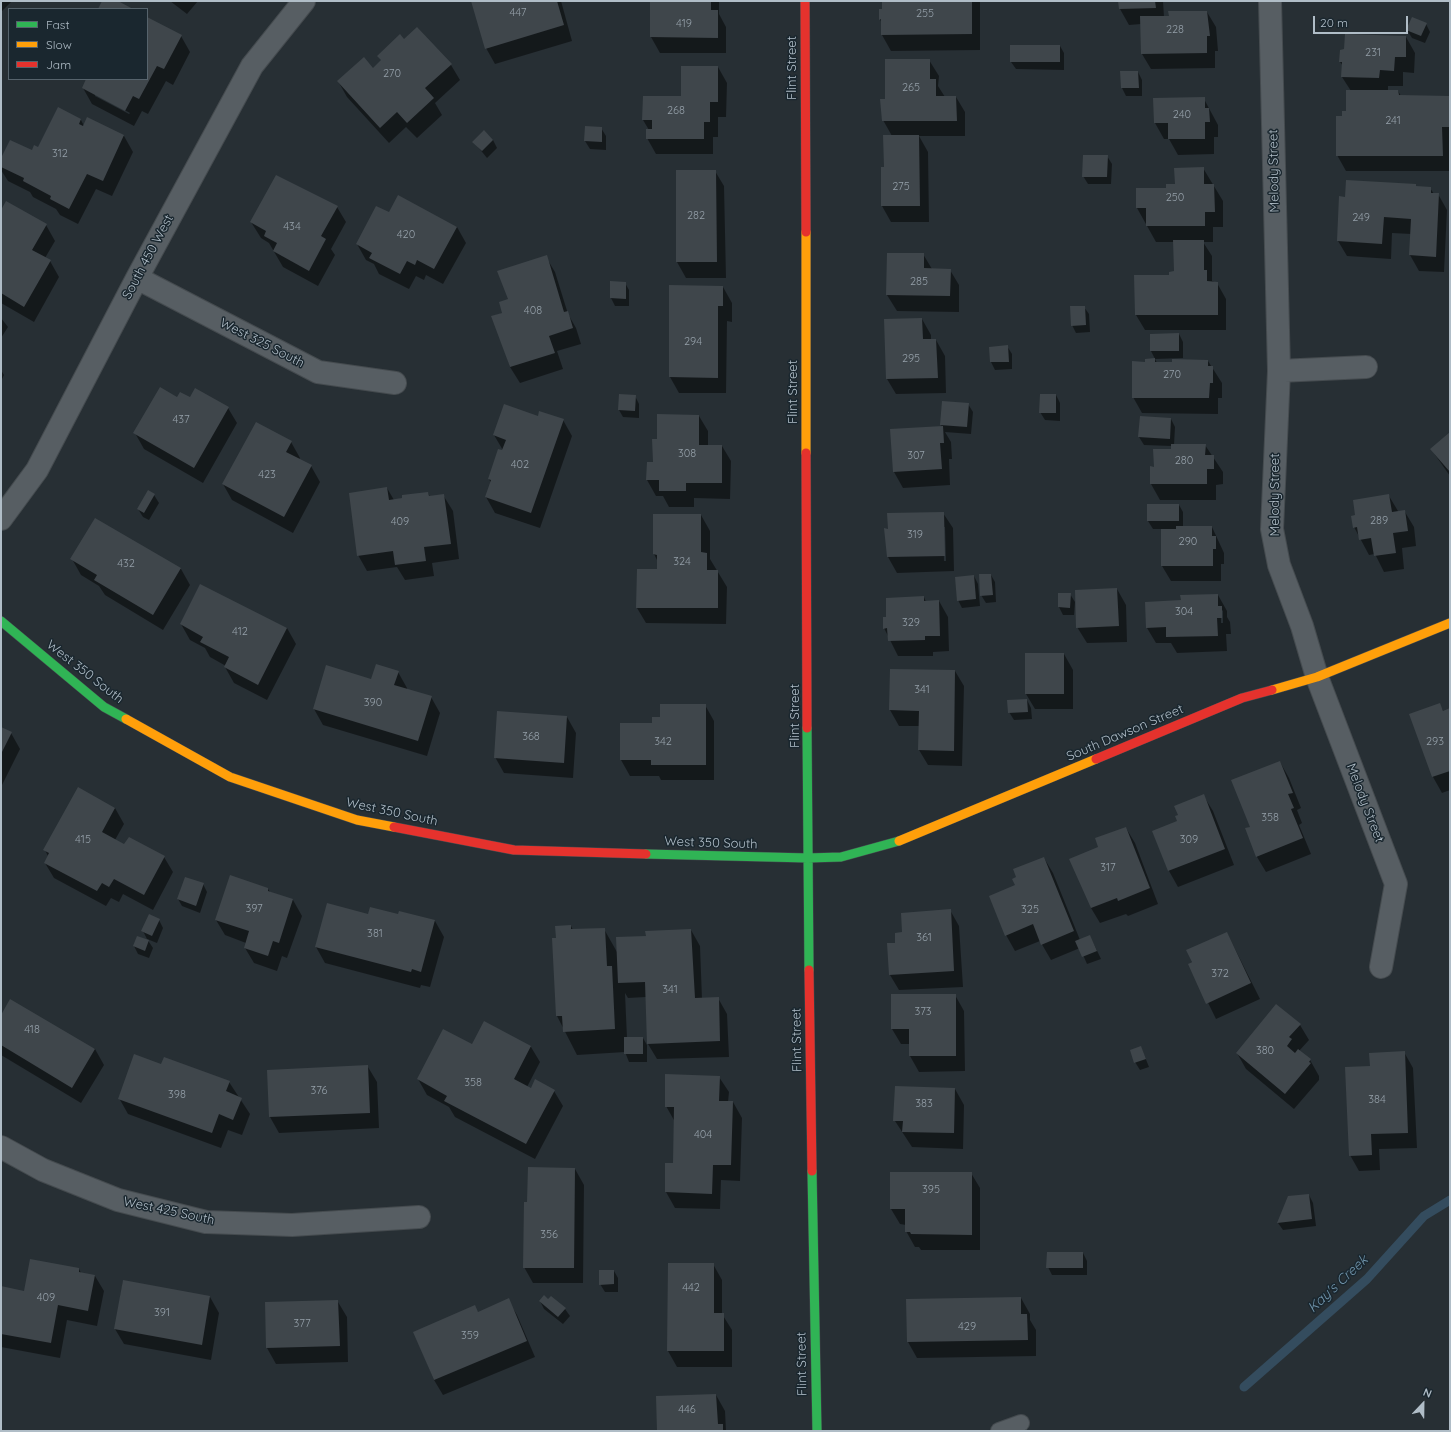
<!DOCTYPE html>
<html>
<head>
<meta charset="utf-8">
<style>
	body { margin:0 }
	#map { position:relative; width:1451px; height:1432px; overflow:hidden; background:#272f34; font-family:Quicksand,sans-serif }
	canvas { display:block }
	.frame { position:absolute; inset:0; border:2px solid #b0bdc7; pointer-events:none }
	.legend { position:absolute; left:8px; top:8px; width:140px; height:72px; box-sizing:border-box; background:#1a272f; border:1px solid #56636c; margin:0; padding:5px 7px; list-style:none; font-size:12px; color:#b0bdc7 }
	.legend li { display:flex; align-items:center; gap:8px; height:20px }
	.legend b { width:20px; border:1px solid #56636c }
	.north { position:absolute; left:1403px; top:1384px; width:40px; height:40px; -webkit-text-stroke:3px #1a272f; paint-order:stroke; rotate:22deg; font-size:11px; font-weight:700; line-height:16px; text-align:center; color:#b0bdc7 }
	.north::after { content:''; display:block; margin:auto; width:14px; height:18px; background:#b0bdc7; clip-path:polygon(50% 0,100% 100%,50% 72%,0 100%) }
	.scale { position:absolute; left:1313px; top:16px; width:95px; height:18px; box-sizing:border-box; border:2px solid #b0bdc7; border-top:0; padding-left:5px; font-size:12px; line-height:14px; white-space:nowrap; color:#b0bdc7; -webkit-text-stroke:3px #1a272f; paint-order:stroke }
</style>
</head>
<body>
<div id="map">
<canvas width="1451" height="1432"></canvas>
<div class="frame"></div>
<ul class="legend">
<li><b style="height:5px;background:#30b455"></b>Fast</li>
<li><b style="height:5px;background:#ff9f0a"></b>Slow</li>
<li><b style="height:5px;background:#e5322d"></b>Jam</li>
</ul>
<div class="north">N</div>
<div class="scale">20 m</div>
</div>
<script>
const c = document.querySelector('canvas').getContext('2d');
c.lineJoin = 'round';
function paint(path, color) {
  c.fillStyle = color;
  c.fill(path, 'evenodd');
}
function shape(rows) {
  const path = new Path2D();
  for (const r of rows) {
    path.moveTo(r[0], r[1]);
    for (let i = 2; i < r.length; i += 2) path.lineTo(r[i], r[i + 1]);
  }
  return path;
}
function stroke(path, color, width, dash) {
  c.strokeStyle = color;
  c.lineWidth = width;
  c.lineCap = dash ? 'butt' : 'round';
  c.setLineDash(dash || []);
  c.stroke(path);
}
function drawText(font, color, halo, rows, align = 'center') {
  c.font = font + ' Quicksand,sans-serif';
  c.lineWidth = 3;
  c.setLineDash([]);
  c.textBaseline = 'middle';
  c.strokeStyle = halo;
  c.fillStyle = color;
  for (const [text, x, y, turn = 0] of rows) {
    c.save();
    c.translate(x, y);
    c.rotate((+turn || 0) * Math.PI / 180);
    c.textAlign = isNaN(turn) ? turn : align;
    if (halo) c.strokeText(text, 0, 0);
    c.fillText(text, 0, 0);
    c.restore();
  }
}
const shadow = shape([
	[1,1,12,1,1,12],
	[170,1,198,1,187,14],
	[472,1,561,1,572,41,495,64,486,48],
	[651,1,719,1,719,14,726,27,726,53,660,53,651,37],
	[883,1,980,1,980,50,891,51,882,35,882,24,880,19,883,11],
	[1119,1,1163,1,1164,17,1207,12,1216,27,1218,51,1215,51,1215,68,1151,69,1142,54,1141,24,1129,25,1120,9],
	[147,18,181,36,190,52,173,85,166,81,148,114,142,111,134,126,92,104,83,88,88,79,147,79],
	[95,94,130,113,129,114,95,96],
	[1426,24,1430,32,1425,43,1412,38,1407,30],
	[1406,37,1415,53,1414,73,1403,72,1403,86,1388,86,1388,91,1398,91,1401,96,1450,97,1450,171,1346,171,1337,155,1343,117,1347,112,1351,91,1342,77,1343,66,1340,62,1341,51],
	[404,40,451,65,460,80,435,103,442,115,417,138,406,127,389,143,347,97,338,81,373,69],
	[1060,46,1064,53,1064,70,1016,69,1011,62],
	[929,60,939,76,938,86,945,97,956,97,965,112,965,136,919,136,928,152,929,222,891,222,882,206,882,168,885,168,892,136,883,120,881,100,886,100],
	[718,67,727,83,726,117,718,117,718,137,713,137,713,154,656,154,647,138,649,130,643,120,682,97],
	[1121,72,1138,72,1142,80,1142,96,1126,96,1122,88],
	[1155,99,1204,99,1218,125,1218,137,1214,137,1214,154,1178,155,1169,139,1164,139,1155,123],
	[59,109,81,120,84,126,124,136,133,152,112,196,96,189,78,224,60,215,56,209,33,197,30,192,8,181,1,170,1,161,39,149],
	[586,127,601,128,606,136,606,150,590,149,585,141],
	[493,140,497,148,487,158,474,142],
	[1107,156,1112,164,1111,184,1088,184,1083,176],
	[1203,168,1223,201,1223,227,1213,227,1213,242,1203,242,1212,256,1212,281,1217,283,1226,299,1226,330,1145,330,1136,315,1175,272,1174,242,1156,242,1137,208,1137,189,1167,189],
	[677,171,715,171,724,186,726,278,686,278,677,262],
	[1416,187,1430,188,1434,194,1438,194,1447,210,1444,272,1419,271,1410,255,1411,234,1392,233,1391,259,1347,256,1338,241,1346,198],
	[337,207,346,222,331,249,335,255,318,286,283,267,269,243,261,238,251,222],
	[1,212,46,225,55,241,45,258,50,261,59,277,34,322,1,303],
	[389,214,457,227,466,243,443,284,426,275,424,280,416,276,409,289,379,274,374,264,366,260,357,244],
	[923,254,932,269,950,270,959,285,959,312,897,311,887,295],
	[546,257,555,272,568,314,576,328,581,344,557,351,563,369,520,383,510,367,493,316,503,313,510,300],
	[611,282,625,283,629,290,629,306,615,306,611,298],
	[723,287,732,303,732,322,727,321,726,393,679,393,670,377],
	[1084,307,1089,314,1090,332,1076,333,1072,325],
	[1,318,8,327,1,338],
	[922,319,931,335,931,340,936,340,945,356,946,393,896,394,887,379],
	[1179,334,1183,342,1183,358,1155,359,1151,351],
	[1007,346,1012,354,1012,369,995,370,991,362,990,348],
	[1155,359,1157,363,1208,361,1222,383,1222,398,1218,398,1218,414,1142,413,1133,397,1146,363],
	[1,370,4,375,1,381],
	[1056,395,1060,403,1060,421,1045,420,1040,412],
	[635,396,639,404,639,418,623,417,619,410],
	[190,399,228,408,237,423,203,483,144,449,135,433],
	[968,404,973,412,971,434,945,432,951,442,952,459,949,459,950,485,903,488,894,472,942,427,941,425],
	[699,416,708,431,708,446,722,446,731,461,730,499,694,498,694,507,669,507,663,496,656,496,647,480,648,463,654,464],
	[538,417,563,420,572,436,540,528,495,513,486,497,491,483,489,479,504,452,494,435],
	[1171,419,1175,427,1174,445,1205,445,1223,472,1223,484,1216,485,1216,500,1160,500,1151,484,1151,467,1155,468,1172,450,1172,446,1144,445,1139,437],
	[1450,433,1450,476,1431,449],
	[291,442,300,458,299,460,311,466,320,482,293,533,232,500,223,484],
	[387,488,394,500,428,493,430,497,443,495,453,511,459,559,432,563,434,576,405,580,397,567,367,571,358,555],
	[154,495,159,503,149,520,143,517,138,509],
	[1389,496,1398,511,1405,512,1414,527,1416,546,1402,548,1404,569,1384,572,1375,554,1369,555,1354,527,1356,516],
	[1148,505,1179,505,1183,512,1183,527,1212,527,1224,553,1224,564,1221,564,1221,581,1171,581,1162,566,1162,529,1153,529,1148,521],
	[943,513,953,528,954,571,897,573,888,557,886,530],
	[943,527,945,527,946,561,944,561],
	[701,515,710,531,710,559,727,587,726,624,646,623,637,608,658,570,658,562,654,554],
	[95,519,181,569,190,585,163,630,105,595,99,586,81,575,72,559],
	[991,575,995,582,996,602,986,603,981,595],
	[974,576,978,584,980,606,962,608,958,600],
	[1117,589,1126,605,1127,642,1087,643,1077,627],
	[1059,594,1070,594,1075,602,1074,615,1063,615,1059,607],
	[1218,595,1227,611,1227,617,1230,622,1231,634,1226,634,1227,651,1177,653,1171,643,1156,643,1147,628,1182,601],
	[1221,609,1223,611,1223,623,1221,623],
	[924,597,926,602,939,601,948,617,949,651,933,652,933,656,898,656,884,628],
	[181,624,287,628,296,644,267,700,234,683,225,667,226,666,210,657,205,648,190,640],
	[1064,654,1073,670,1073,709,1035,709,1026,694],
	[891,670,955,671,964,686,962,766,928,765,919,750,920,726,899,726,890,710],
	[398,672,407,688,407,690,431,697,440,713,427,756,323,725,314,709],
	[1027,700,1031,708,1032,719,1014,720,1009,712],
	[1439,704,1444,712,1450,709,1450,790,1442,793,1433,777,1410,715],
	[705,705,714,721,714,780,661,780,659,776,630,776,621,760,621,724,653,724,661,718],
	[567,717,576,733,573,778,504,773,495,757],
	[1,728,11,733,20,749,1,787],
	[1280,762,1289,778,1301,808,1297,810,1302,823,1299,825,1311,854,1266,872,1257,857,1246,829,1251,827],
	[1203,795,1213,811,1234,865,1178,887,1169,871,1153,832,1179,822],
	[115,808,124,824,115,840,125,845,164,857,173,872,153,910,123,894,119,902,111,898,106,906,54,878,45,863,48,856,45,850],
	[1126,828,1135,843,1158,904,1128,916,1126,914,1100,923,1091,908,1099,848],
	[1044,858,1053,873,1080,940,1090,936,1101,959,1087,964,1080,948,1051,960,1040,941,1015,951,1006,935,1016,886],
	[203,884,207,892,200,913,182,906,178,899],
	[268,889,270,892,293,900,302,916,287,958,282,956,277,971,254,963,245,948,246,943,225,935,216,920],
	[950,910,959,926,963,987,899,990,890,975,896,944,903,933],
	[400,912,435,921,444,937,430,987,421,985,420,988,325,963,316,947,399,916],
	[159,920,163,928,157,943,147,939,153,948,149,958,138,954,134,946,148,941,143,931],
	[571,926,573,930,604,929,617,952,647,937,691,930,700,946,702,999,718,998,727,1014,729,1057,657,1059,648,1044,646,997,628,998,625,993,627,1038,643,1038,647,1045,647,1062,629,1062,625,1052,577,1055,557,1016,557,939],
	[1227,933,1260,999,1216,1019,1189,964],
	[955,995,964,1011,965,1071,919,1072,910,1056,910,1044,901,1044,892,1029],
	[1,1016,95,1049,104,1065,81,1103,1,1055],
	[1300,1025,1309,1040,1299,1051,1310,1060,1319,1076,1319,1080,1294,1109,1246,1069,1237,1053],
	[472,1046,531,1047,540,1062,527,1087,531,1089,554,1091,563,1106,535,1159,455,1117,449,1107,427,1095,418,1079],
	[1141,1047,1149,1067,1140,1070,1135,1062],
	[1404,1052,1413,1068,1417,1148,1379,1149,1380,1170,1359,1171,1350,1155,1371,1066],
	[162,1065,229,1082,250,1114,242,1135,228,1130,221,1148,128,1114,119,1098],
	[368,1067,377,1082,379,1128,279,1133,270,1117,268,1071],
	[719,1077,729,1092,728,1102,733,1102,742,1118,740,1181,721,1180,720,1209,675,1208,666,1192,674,1164,675,1122,666,1106],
	[955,1089,964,1105,963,1149,912,1147,895,1121],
	[575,1169,584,1185,583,1283,533,1283,524,1267],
	[971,1173,980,1188,980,1250,921,1250,919,1247,915,1247,906,1231,906,1225,900,1224,891,1209],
	[1309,1195,1313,1203,1316,1226,1283,1230,1278,1223,1289,1197],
	[1083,1253,1087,1261,1087,1275,1052,1275,1048,1267],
	[669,1264,713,1264,722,1280,722,1314,732,1330,732,1367,677,1367,668,1351],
	[79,1269,81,1273,95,1276,104,1291,97,1326,67,1320,60,1358,1,1347,1,1287,25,1292],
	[614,1271,618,1278,618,1292,605,1292,600,1284],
	[123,1281,210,1297,219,1313,211,1360,124,1344,115,1329],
	[1021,1298,1030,1314,1030,1320,1036,1330,1036,1356,917,1358,908,1342],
	[508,1300,517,1315,535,1357,443,1395,434,1380,414,1332,475,1307,478,1313],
	[549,1300,565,1309,570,1316,563,1324,544,1309,540,1301],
	[338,1302,347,1317,348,1362,276,1364,267,1348,266,1303],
	[716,1395,725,1411,726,1431,658,1431]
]);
const stream = shape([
	[1244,1387,1367,1279,1424,1216,1450,1200]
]);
const building = shape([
	[102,1,118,1,133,9,98,9],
	[471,1,557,1,564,25,485,49],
	[650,1,711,1,711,10,718,10,718,38,650,37],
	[882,1,972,1,972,34,881,35,881,19,879,20,879,9,882,9],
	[1118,1,1155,1,1156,8,1119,9],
	[1168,11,1207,11,1210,36,1207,36,1207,53,1141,54,1140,16,1169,16],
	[147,17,182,35,164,69,157,66,139,99,133,96,125,111,82,88,86,79,147,79],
	[1412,17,1427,23,1421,36,1406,30],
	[417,27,452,64,425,88,434,98,407,123,397,112,380,128,337,81,364,57,373,68,381,60,377,56,400,34,404,39],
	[1345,34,1406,36,1406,57,1395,57,1394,71,1380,70,1379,78,1341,77,1342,62,1339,62,1340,50,1344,49],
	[1010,45,1060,45,1060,62,1010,62],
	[885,59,930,59,930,79,936,79,936,96,956,96,957,121,882,121,880,99,885,99],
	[681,66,718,66,718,102,710,102,710,122,704,122,704,139,646,139,646,129,652,129,652,120,642,120,643,96,681,96],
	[1120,71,1138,71,1139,88,1121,88],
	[1346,90,1398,90,1399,95,1450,96,1450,127,1442,127,1443,156,1336,156,1336,116,1342,116,1342,111,1346,111],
	[1205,97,1205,108,1209,108,1210,122,1205,122,1205,139,1168,139,1168,123,1154,123,1153,98],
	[58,107,81,119,79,124,83,126,87,117,124,135,103,181,87,174,69,209,50,199,51,196,23,181,24,178,1,167,1,158,10,140,32,150,34,145,38,147],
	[585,126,602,127,602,142,584,141],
	[484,130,493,140,482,151,472,142],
	[883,135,919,135,920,206,881,206,881,167,884,167],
	[1083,155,1108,155,1107,177,1082,177],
	[1204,167,1204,184,1214,184,1215,212,1205,212,1205,226,1146,226,1146,208,1136,208,1136,188,1166,188,1166,184,1175,184,1174,168],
	[676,170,716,170,717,262,676,262],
	[276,175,338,206,321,236,326,239,309,271,273,251,277,243,264,236,266,231,250,222],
	[1346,180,1416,184,1416,186,1431,187,1431,193,1439,193,1436,257,1409,255,1411,219,1384,217,1382,244,1337,241,1339,196,1345,197],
	[398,195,457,227,434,269,417,260,415,265,407,261,400,274,369,258,372,253,356,244,376,206,389,212],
	[6,201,47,224,32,250,51,260,24,307,1,293,1,210],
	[1173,240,1204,240,1204,270,1207,270,1207,281,1218,282,1218,315,1135,315,1134,275,1169,275,1169,272,1174,271],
	[887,253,924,253,924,268,951,269,950,296,886,295],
	[547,255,564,312,568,311,573,328,549,336,555,353,510,367,491,316,502,313,499,302,508,299,497,271],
	[610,281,626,282,626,299,610,298],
	[669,285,723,286,723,306,718,306,718,378,669,377],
	[1070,306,1085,306,1086,325,1071,326],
	[922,318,923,339,936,339,938,378,886,379,884,319],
	[1179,333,1179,351,1150,351,1150,334],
	[1008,345,1009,362,990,362,989,347],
	[1155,358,1155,362,1172,362,1172,359,1208,360,1208,366,1213,366,1213,383,1210,383,1209,398,1132,398,1132,361,1145,362,1145,359],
	[160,387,177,397,180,392,190,397,195,388,229,407,194,468,133,433],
	[619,394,636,395,635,411,618,410],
	[1040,394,1056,394,1056,413,1039,413],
	[942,401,969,403,967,427,940,425],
	[504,404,538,416,539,411,564,419,531,513,485,497,491,480,488,479,498,449,502,450,506,440,493,435],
	[657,414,699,415,699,445,722,445,722,483,686,483,686,491,659,491,659,480,646,480,647,462,653,462,652,439,657,439],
	[1140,416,1171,418,1170,439,1138,437],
	[256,422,292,441,286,452,312,465,284,517,222,484],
	[943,426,944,443,940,443,942,469,893,472,890,429],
	[1450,432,1450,472,1430,449],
	[1171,444,1206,444,1205,455,1214,455,1214,469,1207,469,1207,484,1150,484,1150,466,1154,467,1153,449,1171,449],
	[387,487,389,500,402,498,402,495,428,492,429,496,444,494,451,544,424,547,426,561,395,565,393,551,357,556,349,493],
	[148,490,155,494,144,513,137,509],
	[1389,494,1392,512,1405,510,1408,531,1393,533,1396,553,1374,556,1371,538,1359,540,1357,527,1353,528,1351,516,1355,515,1353,500],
	[1147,504,1179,504,1179,521,1147,521],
	[944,512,945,556,887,557,884,528,888,529,887,513],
	[653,514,701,514,701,552,707,553,707,570,718,570,718,608,636,608,637,569,657,569,657,555,653,554],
	[95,518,181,568,153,615,94,580,97,575,70,559],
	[1176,526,1212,526,1212,536,1216,536,1216,549,1213,549,1213,566,1161,566,1161,529,1176,529],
	[979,574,991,574,993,595,980,596],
	[974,575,976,599,957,601,955,577],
	[200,584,287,628,258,685,224,667,229,657,200,642,203,637,180,624],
	[1117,588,1119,626,1076,628,1075,590],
	[1058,593,1071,593,1070,608,1058,607],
	[1218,594,1218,606,1222,606,1222,618,1217,618,1218,636,1166,637,1166,627,1146,628,1145,602,1181,600,1180,595],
	[924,596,924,601,939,600,940,636,925,636,925,640,888,641,887,628,883,629,883,617,886,617,886,598],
	[1025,653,1064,653,1064,694,1025,694],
	[376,664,399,671,394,685,432,696,418,741,313,709,326,665,371,679],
	[890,669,955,670,954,751,918,750,919,711,889,710],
	[1027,699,1028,712,1008,713,1007,700],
	[1440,703,1443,711,1450,708,1450,771,1432,777,1409,714],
	[660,704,706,704,706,765,651,765,651,760,620,760,620,723,652,723,652,717,660,717],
	[497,711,567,716,564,763,494,758],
	[1,727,12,732,1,754],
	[1280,761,1293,793,1288,794,1294,808,1291,809,1303,838,1256,857,1245,828,1250,827,1231,780],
	[78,787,115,808,102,832,124,844,129,837,165,856,144,895,114,879,109,887,102,883,97,891,44,863,49,853,43,850],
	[1204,794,1225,849,1168,871,1152,831,1177,821,1175,816,1178,815,1174,806],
	[1126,827,1150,888,1118,901,1117,898,1091,908,1069,859,1098,847,1095,838],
	[1044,857,1074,931,1041,945,1033,924,1005,936,989,896,1015,885,1012,879,1016,877,1013,869],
	[230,875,268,888,268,891,293,899,279,943,273,941,268,956,244,948,249,931,215,920],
	[185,877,204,883,196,906,177,899],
	[327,903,368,914,370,907,398,914,399,911,435,920,421,972,412,969,411,972,315,947],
	[951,909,954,971,889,975,887,943,895,943,895,933,902,932,901,913],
	[149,914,160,919,152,936,141,931],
	[571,925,571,929,605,928,607,966,612,966,615,1029,563,1032,562,1016,556,1016,552,938,556,938,555,926],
	[691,929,695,998,719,997,720,1041,647,1044,645,982,618,983,616,937,646,936,645,931],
	[1227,932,1251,983,1206,1004,1188,964,1192,962,1186,950],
	[1090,935,1097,951,1082,957,1075,941],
	[137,936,149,940,145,951,133,946],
	[891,994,956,994,956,1056,909,1056,909,1029,891,1029],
	[10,999,95,1049,72,1088,1,1045,1,1015],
	[1276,1004,1301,1024,1289,1037,1292,1039,1287,1046,1295,1053,1298,1049,1311,1059,1309,1062,1311,1063,1285,1094,1236,1053],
	[484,1021,531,1046,514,1079,531,1088,535,1079,555,1090,526,1144,444,1101,447,1096,417,1079,443,1029,472,1044],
	[624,1037,643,1037,643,1054,624,1054],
	[1141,1046,1146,1059,1134,1063,1130,1050],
	[1405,1051,1408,1133,1371,1134,1372,1155,1349,1156,1345,1067,1370,1066,1369,1053],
	[134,1054,161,1064,164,1057,230,1081,226,1091,242,1098,233,1120,219,1114,212,1133,118,1099],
	[368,1065,370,1113,269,1117,267,1070],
	[665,1074,720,1076,719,1101,733,1101,731,1165,713,1165,712,1194,665,1192,665,1163,673,1163,674,1107,665,1107],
	[895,1086,955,1088,954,1133,902,1132,903,1121,893,1121],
	[528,1167,575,1168,574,1268,523,1268,524,1202,527,1202],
	[890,1172,972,1172,972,1235,911,1234,910,1232,905,1232,905,1209,890,1209],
	[1309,1194,1312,1219,1277,1223,1288,1196],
	[1047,1252,1083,1252,1083,1268,1046,1268],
	[30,1259,79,1268,79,1272,95,1275,88,1311,58,1305,51,1343,1,1334,1,1286,24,1291],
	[668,1263,714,1263,714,1313,724,1313,724,1351,667,1351],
	[599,1270,614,1270,614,1284,599,1285],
	[123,1280,210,1296,202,1345,114,1329],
	[544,1295,548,1299,551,1296,566,1308,558,1317,539,1301],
	[1021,1297,1021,1314,1027,1314,1028,1340,907,1342,906,1299],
	[509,1298,527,1341,434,1380,413,1332,475,1305,478,1312],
	[338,1300,340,1346,266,1348,265,1302],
	[716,1394,718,1424,723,1424,723,1431,657,1431,656,1396]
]);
const lane = shape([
	[999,1431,1021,1423]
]);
const street = shape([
	[1270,1,1279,371,1272,529,1279,565,1302,626,1317,677,1396,884,1381,967],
	[137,278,318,372,395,383],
	[1279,371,1366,367],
	[1,519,37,470,137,278,252,66,304,1],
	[1,1147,43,1170,118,1200,206,1222,292,1225,419,1217]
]);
const fast = shape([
	[1,621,104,707,126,719],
	[807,728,809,970],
	[646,854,808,858,841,857,899,841],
	[812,1171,817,1431]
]);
const slow = shape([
	[806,232,806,453],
	[1272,690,1317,677,1450,623],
	[126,719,230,777,357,820,394,827],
	[899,841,1096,759]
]);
const jam = shape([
	[805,1,806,232],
	[806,453,807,728],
	[1096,759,1242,698,1272,690],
	[394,827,514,850,646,854],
	[809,970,812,1171]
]);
const numberNames = [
	["447",518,13],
	["255",925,14],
	["419",684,24],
	["228",1175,30],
	["231",1373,53],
	["270",392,74],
	["265",911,88],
	["268",676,111],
	["240",1182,115],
	["241",1393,121],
	["312",60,154],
	["275",901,187],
	["250",1175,198],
	["282",696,216],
	["249",1361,218],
	["434",292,227],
	["420",406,235],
	["285",919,282],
	["408",533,311],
	["294",693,342],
	["295",911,359],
	["270",1172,375],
	["437",181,420],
	["308",687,454],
	["307",916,456],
	["280",1184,461],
	["402",520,465],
	["423",267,475],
	["289",1379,521],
	["409",400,522],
	["319",915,535],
	["290",1188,542],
	["324",682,562],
	["432",126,564],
	["304",1184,612],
	["329",911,623],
	["412",240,632],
	["341",922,690],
	["390",373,703],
	["368",531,737],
	["342",663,742],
	["293",1435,742],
	["358",1270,818],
	["415",83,840],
	["309",1189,840],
	["317",1108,868],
	["397",254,909],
	["325",1030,910],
	["381",375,934],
	["361",924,938],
	["372",1220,974],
	["341",670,990],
	["373",923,1012],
	["418",32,1030],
	["380",1265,1051],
	["358",473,1083],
	["376",319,1091],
	["398",177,1095],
	["384",1377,1100],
	["383",924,1104],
	["404",703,1135],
	["395",931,1190],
	["356",549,1235],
	["442",691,1288],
	["409",46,1298],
	["391",162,1313],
	["377",302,1324],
	["429",967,1327],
	["359",470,1336],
	["446",687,1410]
];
const streetNames = [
	["Flint Street",792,68,-90],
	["Melody Street",1274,171,-91],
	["South 450 West",148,257,-62],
	["West 325 South",262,343,27],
	["Flint Street",793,392,-90],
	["Melody Street",1275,495,-90],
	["West 350 South",85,672,38],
	["Flint Street",795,716,-90],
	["South Dawson Street",1125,733,-23],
	["Melody Street",1365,803,69],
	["West 350 South",392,812,12],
	["West 350 South",711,843,2],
	["Flint Street",797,1040,-91],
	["West 425 South",169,1211,12],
	["Flint Street",802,1364,-91]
];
const waterNames = [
	["Kay's Creek",1338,1284,-43]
];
paint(shadow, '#0007');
stroke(stream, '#344c5e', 9);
paint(building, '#3f464b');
stroke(lane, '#454b4f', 18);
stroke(street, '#454b4f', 24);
stroke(fast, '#454b4f', 10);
stroke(slow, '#454b4f', 10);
stroke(jam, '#454b4f', 10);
stroke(lane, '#575e63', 16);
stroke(street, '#575e63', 22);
stroke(fast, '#30b455', 9);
stroke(slow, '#ff9f0a', 9);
stroke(jam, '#e5322d', 9);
drawText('11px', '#949fa8', null, numberNames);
drawText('13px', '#b0bdc7', '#1a272f', streetNames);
drawText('italic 14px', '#7094ab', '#1a272f', waterNames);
</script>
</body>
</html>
